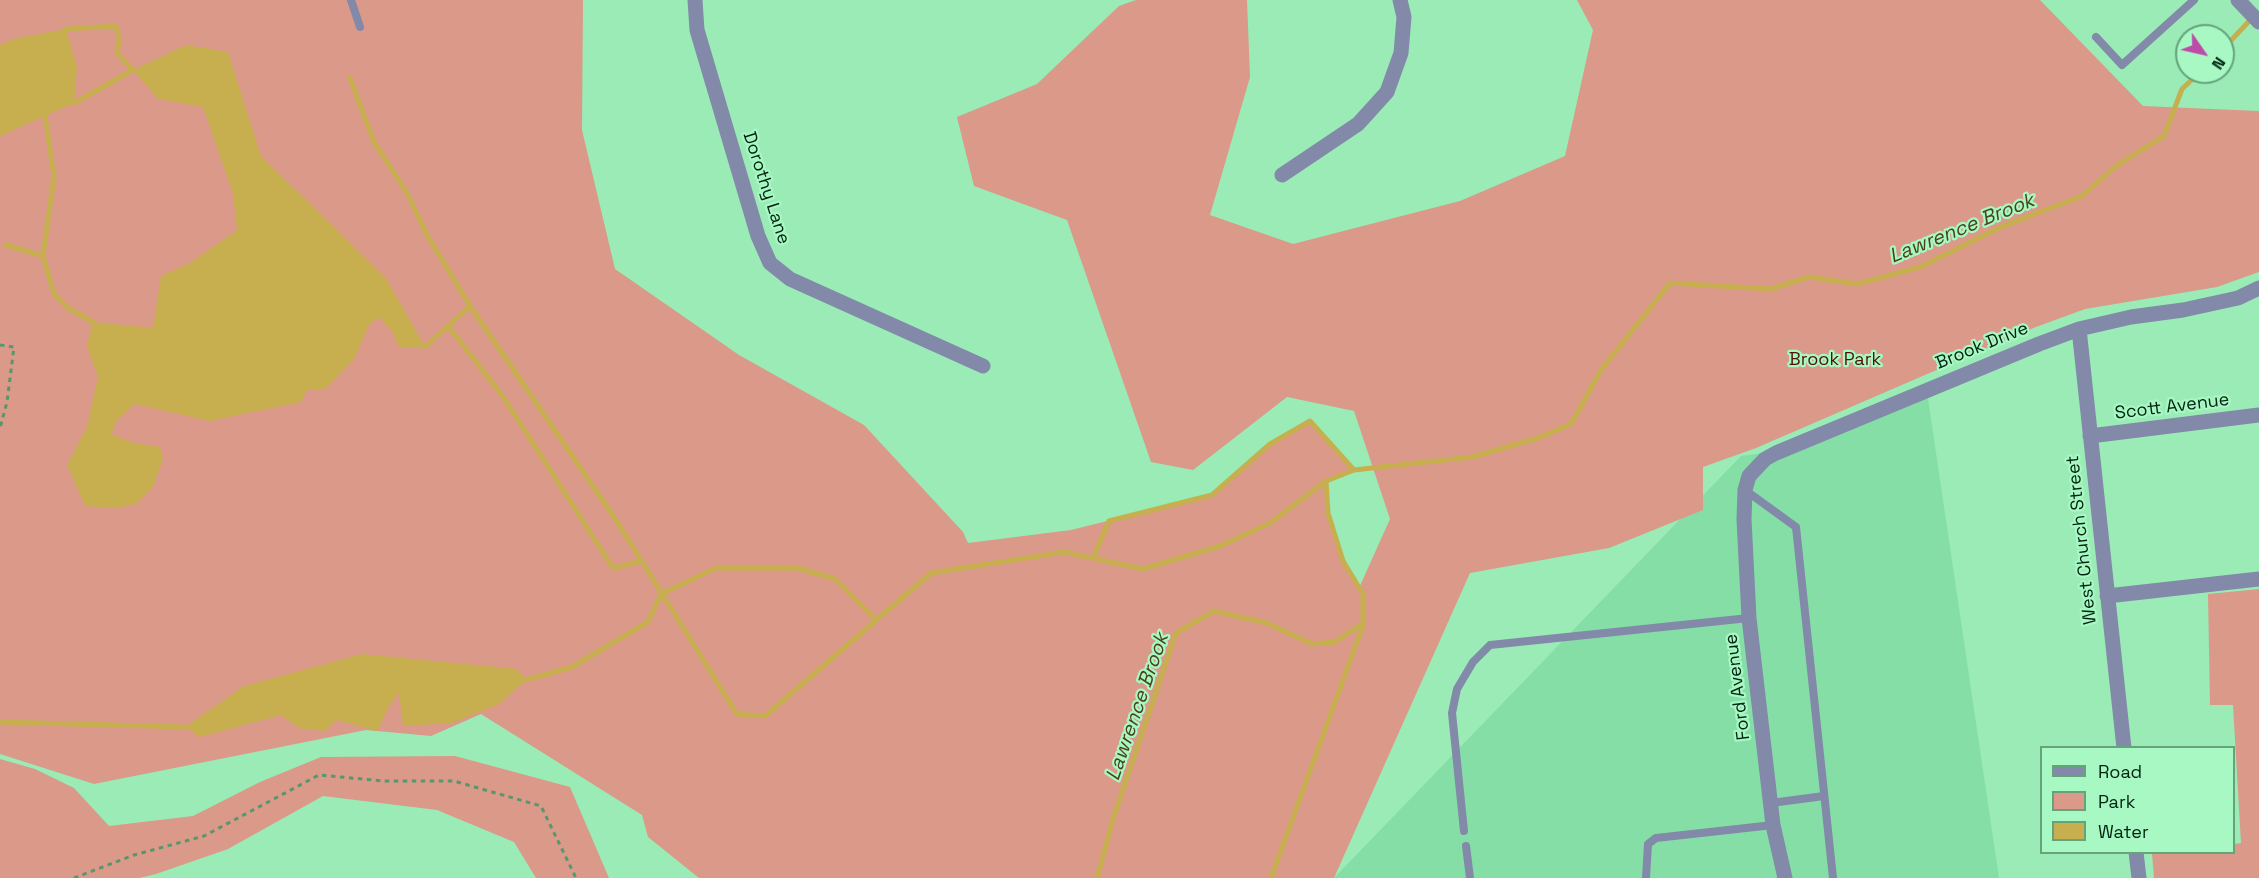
<!DOCTYPE html>
<html>
<head>
<meta charset="utf-8">
<style>
	body { margin:0 }
	#map { position:relative; width:2259px; height:878px; overflow:hidden; background:#9aebb6; font-family:"Space Grotesk",sans-serif }
	canvas { display:block }
	.legend { position:absolute; left:2040px; top:746px; width:195px; height:108px; box-sizing:border-box; background:#a7f8c3; border:2px solid #65a37b; margin:0; padding:8px 10px; list-style:none; font-size:18px; color:#012310 }
	.legend li { display:flex; align-items:center; gap:12px; height:30px }
	.legend b { width:30px; border:2px solid #65a37b }
	.north { position:absolute; left:2175px; top:24px; width:60px; height:60px; box-sizing:border-box; background:#a7f8c3; border:2px solid #65a37b; border-radius:50%; rotate:124deg; font-size:16px; font-weight:700; line-height:24px; text-align:center; color:#012310 }
	.north::after { content:''; display:block; margin:auto; width:21px; height:27px; background:#bc4ca8; clip-path:polygon(50% 0,100% 100%,50% 72%,0 100%) }
</style>
</head>
<body>
<div id="map">
<canvas width="2259" height="878"></canvas>
<ul class="legend">
<li><b style="height:8px;background:#8289a9"></b>Road</li>
<li><b style="height:16px;background:#da9989"></b>Park</li>
<li><b style="height:16px;background:#c7af50"></b>Water</li>
</ul>
<div class="north">N</div>
</div>
<script>
const c = document.querySelector('canvas').getContext('2d');
c.lineJoin = 'round';
function paint(path, color) {
  c.fillStyle = color;
  c.fill(path, 'evenodd');
}
function shape(rows) {
  const path = new Path2D();
  for (const r of rows) {
    path.moveTo(r[0], r[1]);
    for (let i = 2; i < r.length; i += 2) path.lineTo(r[i], r[i + 1]);
  }
  return path;
}
function stroke(path, color, width, dash) {
  c.strokeStyle = color;
  c.lineWidth = width;
  c.lineCap = dash ? 'butt' : 'round';
  c.setLineDash(dash || []);
  c.stroke(path);
}
function drawText(font, color, halo, rows, align = 'center') {
  c.font = font + ' "Space Grotesk",sans-serif';
  c.lineWidth = 4.5;
  c.setLineDash([]);
  c.textBaseline = 'middle';
  c.strokeStyle = halo;
  c.fillStyle = color;
  for (const [text, x, y, turn = 0] of rows) {
    c.save();
    c.translate(x, y);
    c.rotate((+turn || 0) * Math.PI / 180);
    c.textAlign = isNaN(turn) ? turn : align;
    if (halo) c.strokeText(text, 0, 0);
    c.fillText(text, 0, 0);
    c.restore();
  }
}
const built = shape([
	[1926,385,1999,878,1334,878,1741,456,1771,452]
]);
const green = shape([
	[0,0,583,0,582,130,615,269,739,355,864,425,963,532,968,543,1071,530,1212,495,1270,444,1310,421,1354,470,1326,482,1328,513,1343,561,1359,588,1390,519,1354,411,1287,397,1193,470,1151,462,1067,220,974,186,957,117,1037,84,1119,6,1136,0,1247,0,1250,77,1210,215,1293,244,1460,201,1565,156,1593,30,1577,0,2040,0,2143,106,2259,111,2259,272,2217,287,2085,309,2036,327,1756,448,1703,467,1703,510,1609,548,1470,573,1334,878,699,878,648,837,642,815,481,714,431,736,366,730,94,784,0,754],
	[2259,589,2259,878,2154,878,2152,853,2234,852,2234,844,2241,843,2233,705,2210,705,2208,594],
	[455,756,570,787,609,878,536,878,514,842,437,810,323,796,228,849,156,874,139,878,0,878,0,759,35,769,74,788,109,826,193,816,260,782,321,757]
]);
const water = shape([
	[66,29,77,67,74,103,0,136,0,45,13,39],
	[186,45,228,52,261,156,386,278,425,347,399,347,392,331,379,317,369,325,354,359,324,390,307,390,301,402,209,421,135,404,117,420,111,434,134,443,160,447,163,459,153,487,136,504,116,508,85,506,67,465,87,427,98,377,87,346,93,322,153,328,161,276,190,263,237,230,233,194,203,107,158,99,133,70],
	[362,654,517,669,526,680,499,704,452,723,403,726,399,693,390,705,377,731,336,720,325,731,299,728,281,715,200,737,185,727,244,686]
]);
const stream = shape([
	[66,29,116,26,119,40,117,53,133,70,74,103],
	[2223,49,2253,17],
	[350,78,374,142,407,193,427,235,470,306,616,520,737,714,765,716,931,573,1064,552,1143,569,1220,546,1270,523,1326,481],
	[6,245,43,256,54,294,68,308,93,322],
	[43,256,54,176,45,115],
	[448,326,502,395,613,568,641,561],
	[425,347,470,306],
	[1093,558,1109,521,1212,495,1270,444,1310,421,1354,470],
	[526,680,572,667,648,622,661,594,716,568,798,568,835,579,876,620],
	[0,722,185,727],
	[1097,878,1113,819,1176,633,1214,611,1267,623,1312,644,1335,642,1363,623,1363,594,1343,561,1328,513,1326,481,1354,470,1472,457,1538,438,1571,424,1601,370,1670,283,1770,289,1809,277,1857,284,1920,267,2001,227,2082,196,2116,166,2164,136,2182,89,2200,72],
	[1271,878,1363,625]
]);
const path = shape([
	[0,345,14,347,7,402,0,428],
	[74,878,134,855,204,836,319,775,384,781,454,781,541,806,576,878]
]);
const service = shape([
	[351,0,360,27],
	[2096,37,2122,65,2194,0],
	[1745,490,1796,527,1833,878],
	[1771,803,1824,796],
	[1464,831,1452,713,1457,689,1473,662,1490,645,1749,618],
	[1466,846,1470,878],
	[1646,878,1648,844,1656,838,1773,825]
]);
const minor = shape([
	[695,0,697,30,758,236,770,263,790,279,983,366],
	[2238,0,2259,22],
	[1282,175,1358,124,1387,92,1401,53,1404,17,1400,0],
	[2079,329,2124,748],
	[2090,436,2259,415],
	[2107,596,2259,579],
	[2136,852,2139,878],
	[1785,878,1773,825,1749,618,1744,519,1745,490,1749,476,1765,459,1776,453,2039,344,2079,329,2131,317,2183,310,2238,298,2259,288]
]);
const streetNames = [
	["Dorothy Lane",766,188,72],
	["Brook Drive",1982,346,-22],
	["Scott Avenue",2172,407,-7],
	["West Church Street",2082,540,-96],
	["Ford Avenue",1738,687,-97]
];
const parkNames = [
	["Brook Park",1835,360]
];
const waterNames = [
	["Lawrence Brook",1962,229,-22],
	["Lawrence Brook",1138,707,-71]
];
paint(built, '#86dea7');
paint(green, '#da9989');
paint(water, '#c7af50');
stroke(stream, '#c7af50', 5);
stroke(path, '#59966f', 3, [4.5, 4.5]);
stroke(service, '#8289a9', 8);
stroke(minor, '#8289a9', 15);
drawText('18px', '#012310', '#a7f8c3', streetNames);
drawText('18px', '#4d1406', '#a7f8c3', parkNames);
drawText('italic 20px', '#4c421a', '#a7f8c3', waterNames);
</script>
</body>
</html>
